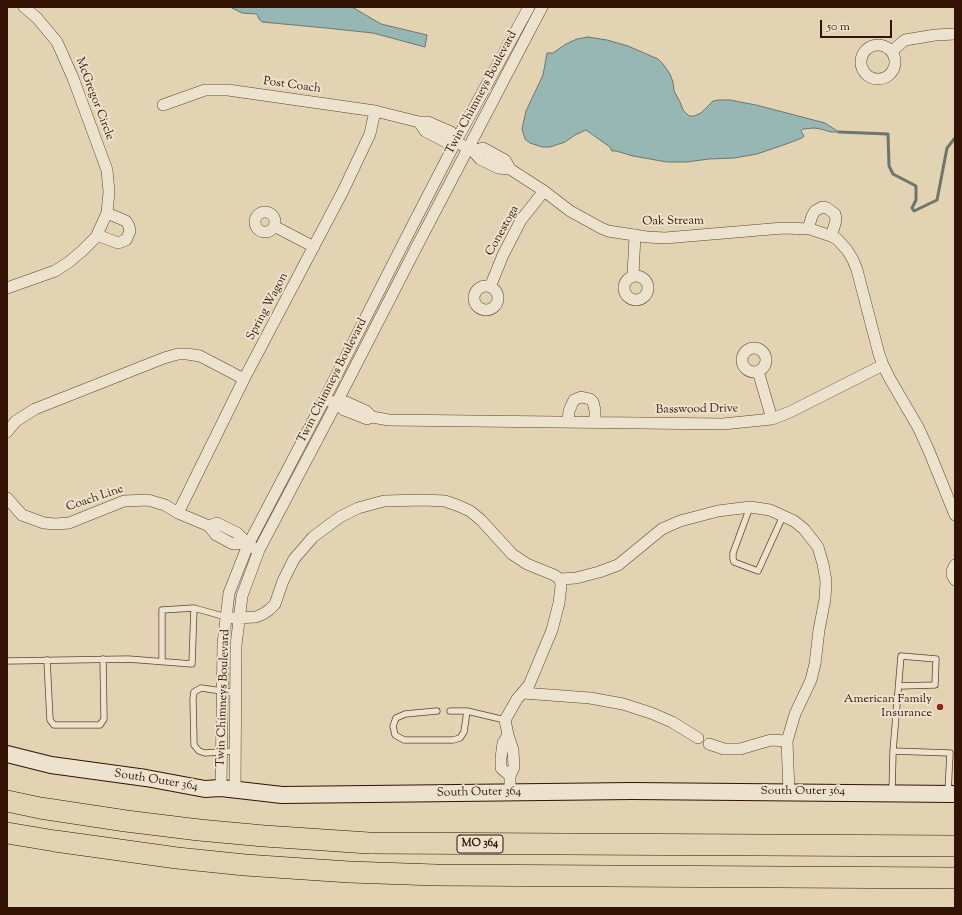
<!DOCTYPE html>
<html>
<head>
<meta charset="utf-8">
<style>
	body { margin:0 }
	#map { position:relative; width:962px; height:915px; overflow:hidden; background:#e2d3b3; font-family:"Sorts Mill Goudy",serif }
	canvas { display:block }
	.frame { position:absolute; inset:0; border:8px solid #321303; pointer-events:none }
	.scale { position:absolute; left:820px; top:20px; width:72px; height:18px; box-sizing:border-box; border:2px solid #321303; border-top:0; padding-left:5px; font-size:12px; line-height:14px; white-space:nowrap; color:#321303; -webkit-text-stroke:3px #ece2ce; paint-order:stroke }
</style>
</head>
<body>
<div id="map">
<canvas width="962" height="915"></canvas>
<div class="frame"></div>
<div class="scale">50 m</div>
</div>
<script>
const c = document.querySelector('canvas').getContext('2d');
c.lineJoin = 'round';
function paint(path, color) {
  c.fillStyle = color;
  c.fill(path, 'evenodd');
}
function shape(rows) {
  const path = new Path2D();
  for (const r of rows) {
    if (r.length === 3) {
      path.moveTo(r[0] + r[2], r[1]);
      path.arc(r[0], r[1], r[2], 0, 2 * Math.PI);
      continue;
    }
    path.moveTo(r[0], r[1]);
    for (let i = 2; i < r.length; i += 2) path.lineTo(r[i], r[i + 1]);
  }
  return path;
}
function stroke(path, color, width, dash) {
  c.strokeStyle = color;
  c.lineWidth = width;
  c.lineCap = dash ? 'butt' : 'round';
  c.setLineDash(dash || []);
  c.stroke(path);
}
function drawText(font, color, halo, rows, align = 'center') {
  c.font = font + ' "Sorts Mill Goudy",serif';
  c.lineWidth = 4;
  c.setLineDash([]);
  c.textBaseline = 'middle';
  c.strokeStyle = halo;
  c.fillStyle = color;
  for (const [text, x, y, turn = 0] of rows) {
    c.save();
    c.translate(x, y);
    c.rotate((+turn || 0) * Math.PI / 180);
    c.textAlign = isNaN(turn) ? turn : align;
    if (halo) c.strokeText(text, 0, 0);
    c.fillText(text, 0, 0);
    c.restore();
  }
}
const water = shape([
	[230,7,352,7,381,24,427,35,425,47,373,33,326,28,262,22,259,19,257,14,242,13,230,7],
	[588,37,607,40,628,46,658,59,663,64,670,74,673,82,674,91,680,102,683,110,689,116,694,116,701,113,713,101,719,100,730,100,756,105,825,123,839,132,831,132,821,129,814,128,803,129,801,131,804,136,802,138,789,143,757,154,734,158,709,159,687,162,667,162,633,156,616,151,612,151,610,147,586,130,575,135,565,142,550,147,542,147,530,143,525,139,522,129,526,111,543,75,547,53,553,53,566,44,577,39,588,37]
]);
const stream = shape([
	[839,132,888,134,889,166,893,174,916,186,916,200,912,208,914,211,937,200,947,148,955,138]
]);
const lane = shape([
	[750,507,733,553,733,559,734,562,758,571,783,516],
	[47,660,50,720,54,725,100,725,104,719,103,659],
	[7,661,128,659,192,664,194,608,226,617],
	[162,661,162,610,194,608],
	[437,711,405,714,396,718,393,726,395,735,404,740,453,740,460,738,464,732,467,711],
	[450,711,467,711,505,720],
	[235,751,205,753,199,751,194,745,193,699,194,692,201,688,222,691,235,692],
	[893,751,950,753,948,792],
	[892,793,893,751,901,656,936,659,935,685,899,686]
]);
const street = shape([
	[878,62,17],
	[892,51,905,40,935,35,955,34],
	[163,105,205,90,228,90,375,111,419,122,428,122,451,132,453,140,473,151,480,159,498,168,510,169,544,191,570,211,601,228,608,231,647,237,665,238,783,228,810,229,831,236,837,239,847,250,853,260,857,270,879,354,883,365,890,379,918,427,929,451,955,515],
	[419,122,425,131,448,143,453,140],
	[473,151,483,148,505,160,510,169],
	[265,222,10],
	[274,226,314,247],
	[808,229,812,216,815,211,822,207,827,208,835,214,836,219,835,224,831,236],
	[97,235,118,243,126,240,130,231,129,226,126,221,107,213],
	[636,288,12],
	[633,276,635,235],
	[486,298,12],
	[490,287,503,255,521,220,544,191],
	[7,288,55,271,69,262,82,251,96,237,107,213,109,192,107,170,73,78,57,42,37,18,24,7],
	[754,360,12],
	[758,371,772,419],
	[330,401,339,405,344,410,367,419,372,417,389,420,723,424,772,419,790,412,883,365],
	[339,405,346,402,366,411,370,415],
	[568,422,569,411,572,404,574,400,581,397,590,399,593,402,595,410,595,423],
	[7,432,16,421,35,409,164,358,178,354,187,354,200,356,244,379],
	[7,498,22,515,44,523,55,524,69,523,124,501,148,500,165,505,178,513,209,526,216,535,231,543,234,544,244,543,254,548],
	[178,513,244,379,343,191,370,134,375,111],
	[209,526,217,523,237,533,242,538,244,543],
	[955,565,952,571,952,575,955,580],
	[560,579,576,578,599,572,618,565,662,529,680,521,718,511,750,507,770,510,794,521,804,529,818,547,823,564,826,581,825,599,819,630,815,664,811,680,795,714,787,741,789,792],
	[233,618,256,617,263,614,269,610,275,604,283,581,294,559,313,537,340,517,358,508,384,501,423,500,445,501,459,506,470,511,481,520,512,554,527,564,554,575,560,579,561,586,559,603,552,630,529,685,517,699,505,720,508,735,513,750,514,767,510,776,510,793],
	[523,693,590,698,623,704,651,713,672,722,698,738],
	[508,735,503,743,501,758,501,768,510,776],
	[709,744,724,749,740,749,771,740,787,741],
	[221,788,223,644,229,593,248,545,325,398,404,242,456,141,529,7],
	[235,790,236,645,242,596,259,550,336,404,416,248,542,7]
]);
const secondary = shape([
	[7,754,51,765,146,778,205,789,221,788,282,795,632,791,955,794]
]);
const highway = shape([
	[7,801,40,808,126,821,199,830,264,836,369,843,955,846],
	[7,833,55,841,177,858,245,865,349,872,436,875,955,878]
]);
const markers = [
	[940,707,4,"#8f2418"]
];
const shields = [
	[480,844,46]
];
const shieldNames = [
	["MO 364",480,844]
];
const streetNames = [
	["Post Coach",292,86,8],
	["Twin Chimneys Boulevard",482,93,-62],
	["McGregor Circle",94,99,69],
	["Oak Stream",673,222,-1],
	["Conestoga",503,231,-61],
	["Spring Wagon",268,307,-62],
	["Twin Chimneys Boulevard",333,381,-63],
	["Basswood Drive",697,410,-1],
	["Coach Line",95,499,-19],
	["Twin Chimneys Boulevard",224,698,-88],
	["South Outer 364",156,781,9],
	["South Outer 364",803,792],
	["South Outer 364",479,793,-1]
];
const poiNames = [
	["American Family",932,700],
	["Insurance",932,714]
];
paint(water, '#96b7b3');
stroke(water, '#6e756d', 1);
stroke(stream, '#6e756d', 3);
stroke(lane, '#5e432f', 7);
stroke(street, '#5e432f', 12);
stroke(secondary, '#321303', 18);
stroke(highway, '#321303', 22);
stroke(lane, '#ece2ce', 5.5);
stroke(street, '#ece2ce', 11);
stroke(secondary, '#ece2ce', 16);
stroke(highway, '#e2d3b3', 21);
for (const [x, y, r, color] of markers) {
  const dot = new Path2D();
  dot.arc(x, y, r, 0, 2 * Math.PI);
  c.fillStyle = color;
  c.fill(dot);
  stroke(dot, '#ece2ce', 1.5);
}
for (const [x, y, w] of shields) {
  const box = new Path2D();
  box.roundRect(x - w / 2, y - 9, w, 18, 3);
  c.fillStyle = '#ece2ce';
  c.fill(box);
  stroke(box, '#321303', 1);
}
drawText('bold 11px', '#321303', null, shieldNames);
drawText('12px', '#321303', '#ece2ce', streetNames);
drawText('12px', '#321303', '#ece2ce', poiNames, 'right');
</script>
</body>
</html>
